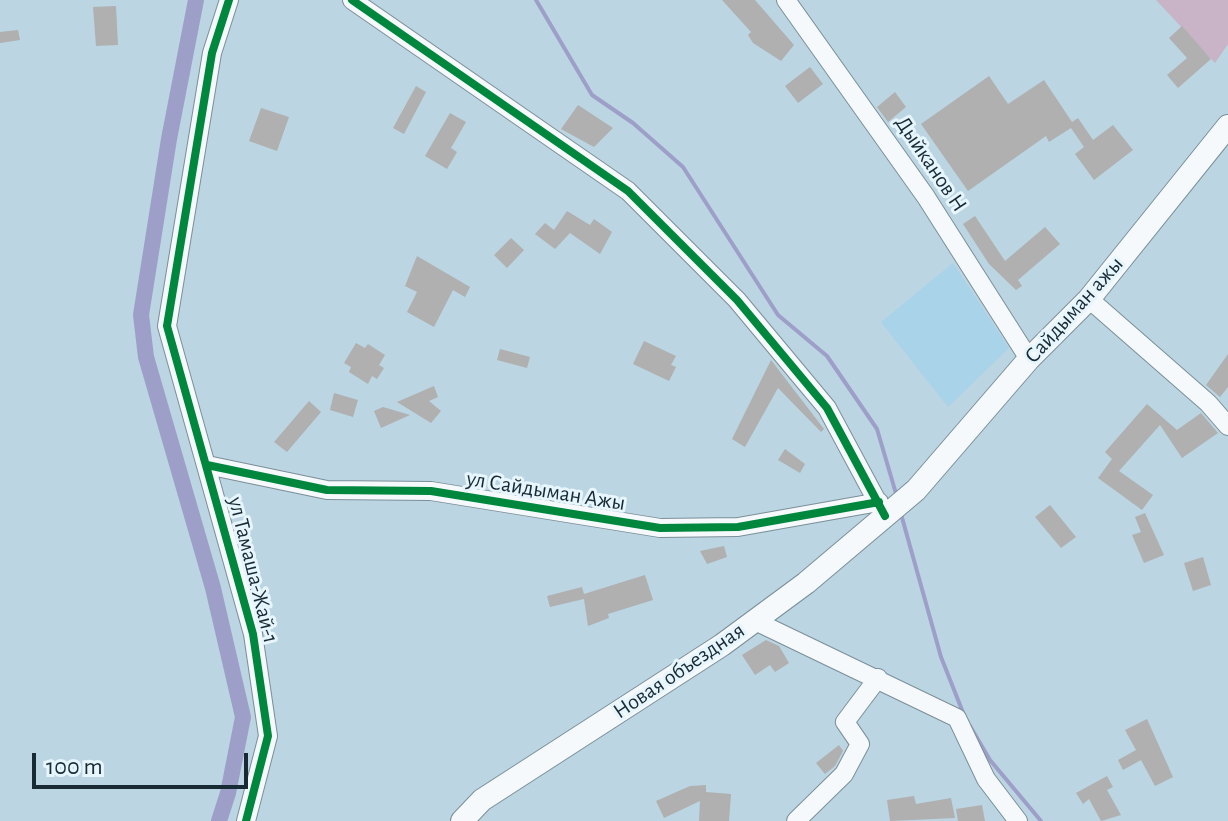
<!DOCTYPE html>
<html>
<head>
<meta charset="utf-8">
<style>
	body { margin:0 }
	#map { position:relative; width:1228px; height:821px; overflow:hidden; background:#bbd5e2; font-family:"Alegreya Sans",sans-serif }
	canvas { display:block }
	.scale { position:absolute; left:32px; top:753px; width:216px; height:36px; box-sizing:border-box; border:4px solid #182b35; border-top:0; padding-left:10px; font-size:24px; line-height:28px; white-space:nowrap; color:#182b35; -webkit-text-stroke:6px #e7f5fd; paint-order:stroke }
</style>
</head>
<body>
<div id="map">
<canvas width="1228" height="821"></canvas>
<div class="scale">100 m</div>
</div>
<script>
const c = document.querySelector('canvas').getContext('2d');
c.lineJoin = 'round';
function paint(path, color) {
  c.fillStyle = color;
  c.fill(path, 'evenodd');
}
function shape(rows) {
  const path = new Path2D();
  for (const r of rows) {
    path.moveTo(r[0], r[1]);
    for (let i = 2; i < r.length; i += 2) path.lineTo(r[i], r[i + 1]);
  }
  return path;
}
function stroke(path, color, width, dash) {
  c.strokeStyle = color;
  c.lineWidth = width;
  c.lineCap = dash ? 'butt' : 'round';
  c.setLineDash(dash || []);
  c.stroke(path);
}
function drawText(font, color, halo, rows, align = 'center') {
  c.font = font + ' "Alegreya Sans",sans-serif';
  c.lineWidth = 6;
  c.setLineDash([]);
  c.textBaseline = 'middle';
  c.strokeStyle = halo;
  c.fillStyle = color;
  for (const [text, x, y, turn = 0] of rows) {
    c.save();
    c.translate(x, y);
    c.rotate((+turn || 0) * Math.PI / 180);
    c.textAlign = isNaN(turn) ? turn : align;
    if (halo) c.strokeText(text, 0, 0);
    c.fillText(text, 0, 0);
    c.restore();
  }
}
const built = shape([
	[953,263,1009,348,948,407,881,322]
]);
const green = shape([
	[1156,0,1228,0,1228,44,1215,63]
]);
const stream = shape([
	[536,0,592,95,633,123,683,167,778,315,827,356,877,429,897,497],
	[901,514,941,657,964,715],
	[970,726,990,760,1041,821]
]);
const canal = shape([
	[196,0,169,139,141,315,146,357,213,588,243,717,228,793,219,821]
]);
const building = shape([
	[722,0,755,0,794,45,781,61,753,43,748,35,751,32],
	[116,6,118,45,96,46,93,7],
	[1182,26,1211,59,1178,88,1167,75,1187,58,1169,38],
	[18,30,20,40,0,43,0,32],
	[810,67,823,84,798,103,785,86],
	[989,76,1008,104,1044,80,1072,122,1078,118,1093,140,1113,125,1133,150,1094,180,1075,154,1084,147,1071,128,1049,142,1046,136,968,191,921,124],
	[416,86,426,92,404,134,393,128],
	[895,92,906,107,888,122,877,107],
	[578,105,613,128,594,147,561,129],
	[261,108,289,117,277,151,249,141],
	[450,113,466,122,451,148,457,152,447,169,425,156],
	[567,211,590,225,594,219,612,232,600,254,570,233,555,249,535,234,545,223,554,230],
	[975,216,1005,261,1045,227,1060,244,1018,280,1022,286,1016,290,989,264,963,224],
	[511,238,524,250,507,268,494,255],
	[417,256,470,287,465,297,453,290,434,327,407,312,417,292,405,286],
	[644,341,676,356,671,365,676,367,669,381,633,364],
	[356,343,365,348,368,344,385,355,379,365,384,368,377,379,372,376,368,384,349,372,351,367,344,363],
	[500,349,530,357,527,368,497,360],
	[1228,354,1228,387,1220,397,1206,385],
	[771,360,824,429,821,432,778,388,745,447,732,439],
	[434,386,438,397,429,401,441,411,431,423,397,402],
	[334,393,358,400,353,417,330,410],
	[309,401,321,412,287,452,274,442],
	[1147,404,1177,430,1201,413,1218,433,1182,458,1160,425,1119,471,1153,495,1142,510,1098,478,1112,459,1105,452],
	[383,407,410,415,381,428,374,411],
	[785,449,805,464,800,473,778,460],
	[1050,505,1076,537,1061,548,1035,517],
	[1145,513,1164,555,1144,563,1132,535,1141,532,1135,517],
	[724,546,727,557,707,564,700,551],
	[1203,557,1211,585,1193,591,1184,563],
	[645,575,653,600,608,614,609,618,588,626,584,599,550,607,547,596,582,587,584,594],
	[766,640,779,646,789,663,775,672,770,665,755,675,742,655],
	[1147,719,1173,777,1155,786,1141,760,1123,770,1118,760,1136,750,1125,730],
	[839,745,843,751,835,766,825,774,816,763],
	[1107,776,1113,787,1107,790,1121,815,1101,821,1089,799,1083,804,1076,793],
	[706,785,706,792,731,794,729,821,699,821,700,801,664,818,656,801,690,786],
	[914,796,916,804,951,798,955,818,890,821,887,800],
	[982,805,985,821,958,821,956,809]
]);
const minor = shape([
	[229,0,212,53,167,326,253,634,268,736,246,821],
	[352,0,628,191,737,300,827,408,885,516],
	[786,0,926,197,1029,359],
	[1089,299,1208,403,1228,426],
	[207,465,327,490,431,491,660,528,738,527,879,502],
	[755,621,957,718,986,779,1018,821],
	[796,821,844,774,860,744,845,722,878,678]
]);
const major = shape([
	[462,821,482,800,722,645,806,583,916,490,1029,359,1089,299,1228,126]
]);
const cycleway = shape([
	[229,0,212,53,167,326,253,634,268,736,246,821],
	[352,0,628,191,737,300,827,408,885,516],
	[207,465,327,490,431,491,660,528,738,527,879,502]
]);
const streetNames = [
	["Дыйканов Н",931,164,56],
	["Сайдыман ажы",1074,310,-48],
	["ул Сайдыман Ажы",546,491,9],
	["ул Тамаша-Жай-1",253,570,76],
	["Новая объездная",679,671,-34]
];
paint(built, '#a8d3e9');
paint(green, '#c8b3c7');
stroke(stream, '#9e9fc9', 4);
stroke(canal, '#9e9fc9', 16);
paint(building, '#afb0af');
stroke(minor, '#7b8f99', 20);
stroke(major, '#7b8f99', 24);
stroke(minor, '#f5f9fb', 18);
stroke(major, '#f5f9fb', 22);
stroke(cycleway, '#00873e', 8);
drawText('22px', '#182b35', '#e7f5fd', streetNames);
</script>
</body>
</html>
